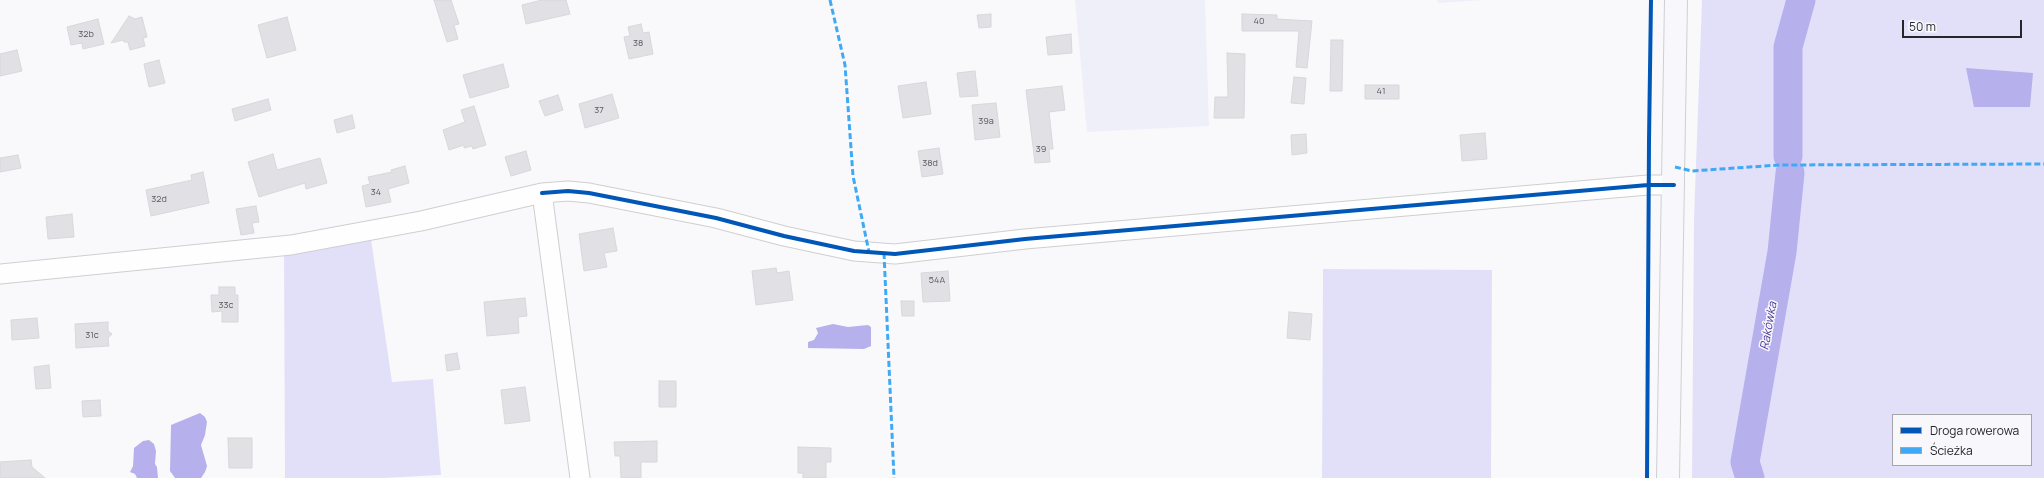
<!DOCTYPE html>
<html>
<head>
<meta charset="utf-8">
<style>
	body { margin:0 }
	#map { position:relative; width:2044px; height:478px; overflow:hidden; background:#f9f9fb; font-family:Manrope,sans-serif }
	canvas { display:block }
	.legend { position:absolute; left:1892px; top:414px; width:140px; height:52px; box-sizing:border-box; background:#f8f8fc; border:1px solid #a4a4a9; margin:0; padding:5px 7px; list-style:none; font-size:12px; color:#25252c }
	.legend li { display:flex; align-items:center; gap:8px; height:20px }
	.legend b { width:20px; border:1px solid #a4a4a9 }
	.scale { position:absolute; left:1902px; top:20px; width:120px; height:18px; box-sizing:border-box; border:2px solid #25252c; border-top:0; padding-left:5px; font-size:12px; line-height:14px; white-space:nowrap; color:#25252c; -webkit-text-stroke:3px #f8f8fc; paint-order:stroke }
</style>
</head>
<body>
<div id="map">
<canvas width="2044" height="478"></canvas>
<ul class="legend">
<li><b style="height:5px;background:#0057b8"></b>Droga rowerowa</li>
<li><b style="height:5px;background:#3fa9f5"></b>Ścieżka</li>
</ul>
<div class="scale">50 m</div>
</div>
<script>
const c = document.querySelector('canvas').getContext('2d');
c.lineJoin = 'round';
function paint(path, color) {
  c.fillStyle = color;
  c.fill(path, 'evenodd');
}
function shape(rows) {
  const path = new Path2D();
  for (const r of rows) {
    path.moveTo(r[0], r[1]);
    for (let i = 2; i < r.length; i += 2) path.lineTo(r[i], r[i + 1]);
  }
  return path;
}
function stroke(path, color, width, dash) {
  c.strokeStyle = color;
  c.lineWidth = width;
  c.lineCap = dash ? 'butt' : 'round';
  c.setLineDash(dash || []);
  c.stroke(path);
}
function drawText(font, color, halo, rows, align = 'center') {
  c.font = font + ' Manrope,sans-serif';
  c.lineWidth = 3;
  c.setLineDash([]);
  c.textBaseline = 'middle';
  c.strokeStyle = halo;
  c.fillStyle = color;
  for (const [text, x, y, turn = 0] of rows) {
    c.save();
    c.translate(x, y);
    c.rotate((+turn || 0) * Math.PI / 180);
    c.textAlign = isNaN(turn) ? turn : align;
    if (halo) c.strokeText(text, 0, 0);
    c.fillText(text, 0, 0);
    c.restore();
  }
}
const built = shape([
	[1075,0,1205,0,1209,126,1087,132],
	[1437,0,1484,0,1438,3]
]);
const green = shape([
	[1702,0,2044,0,2044,478,1692,478,1694,219],
	[1893,415,2031,415,2031,465,1893,465],
	[371,239,392,382,433,379,441,475,383,478,285,478,284,251],
	[1323,269,1492,270,1491,478,1322,478]
]);
const water = shape([
	[1966,68,2033,73,2030,107,1974,107],
	[833,324,848,327,868,325,871,327,871,346,864,349,808,348,808,342,814,340,818,333,816,328],
	[200,413,205,417,207,422,205,435,201,445,207,466,205,472,201,478,175,478,170,471,171,425],
	[149,440,154,444,156,451,155,464,157,467,158,478,137,478,135,474,130,472,133,466,134,448,143,441]
]);
const river = shape([
	[1788,156,1788,47,1801,0],
	[1750,478,1745,462,1782,252,1790,173]
]);
const building = shape([
	[434,0,451,0,459,24,454,25,458,39,447,42,434,0],
	[542,0,566,0,570,14,526,24,522,5,542,0],
	[991,14,991,27,979,28,977,15,991,14],
	[1242,14,1277,15,1277,19,1312,21,1307,68,1296,67,1299,31,1242,31,1242,14],
	[129,16,135,19,142,17,147,37,143,38,145,46,130,50,128,42,124,42,123,40,111,43,129,16],
	[287,17,296,50,267,58,258,25,287,17],
	[98,19,104,44,83,49,82,43,71,45,67,27,98,19],
	[641,24,643,33,649,32,653,54,629,59,624,37,630,36,628,27,641,24],
	[1071,34,1072,53,1048,55,1046,37,1071,34],
	[1331,40,1343,40,1342,91,1330,91,1331,40],
	[17,50,22,71,0,76,0,54,17,50],
	[1227,53,1245,54,1244,118,1214,118,1215,97,1228,97,1227,53],
	[159,60,165,83,149,87,144,64,159,60],
	[503,64,509,87,470,98,463,75,503,64],
	[975,71,978,96,960,97,957,73,975,71],
	[1294,77,1306,78,1304,104,1291,103,1294,77],
	[926,82,931,114,903,118,898,86,926,82],
	[1365,85,1399,85,1399,99,1365,99,1365,85],
	[1062,86,1065,110,1049,112,1053,149,1049,149,1050,162,1035,163,1026,90,1062,86],
	[612,94,619,118,585,128,579,104,612,94],
	[558,95,563,110,545,116,539,101,558,95],
	[268,99,271,110,235,121,232,109,268,99],
	[996,103,1000,137,975,140,972,105,996,103],
	[474,106,486,145,473,149,472,146,464,148,464,145,449,150,443,130,465,122,461,110,474,106],
	[352,115,355,128,337,133,334,120,352,115],
	[1485,133,1487,159,1462,161,1460,135,1485,133],
	[1306,134,1307,153,1292,155,1291,135,1306,134],
	[939,148,943,174,922,177,918,151,939,148],
	[526,151,531,170,511,176,505,157,526,151],
	[273,154,277,170,320,158,327,183,306,189,305,183,259,197,248,162,273,154],
	[18,155,21,168,0,172,0,158,18,155],
	[405,166,409,183,388,189,391,202,366,207,362,186,370,184,368,177,392,172,391,170,405,166],
	[203,172,209,203,151,216,146,190,192,180,191,175,203,172],
	[256,206,259,222,252,223,254,233,241,235,236,209,256,206],
	[72,214,74,237,48,239,46,217,72,214],
	[613,228,617,251,604,253,607,267,584,271,579,234,613,228],
	[776,268,777,273,789,271,793,300,756,305,752,271,776,268],
	[948,271,950,301,923,302,921,273,948,271],
	[219,287,235,287,235,295,238,295,238,322,222,322,222,311,212,312,211,295,219,295,219,287],
	[525,298,527,316,518,317,519,333,487,336,484,302,525,298],
	[901,301,914,301,914,316,902,316,901,301],
	[1289,312,1312,314,1310,340,1287,338,1289,312],
	[37,318,39,338,12,340,11,320,37,318],
	[108,322,108,331,112,334,108,338,109,346,76,348,75,324,108,322],
	[457,353,460,369,447,371,445,355,457,353],
	[49,365,51,388,36,389,34,367,49,365],
	[659,381,676,381,676,407,659,407,659,381],
	[525,387,530,421,505,424,501,390,525,387],
	[100,400,101,416,83,417,82,401,100,400],
	[228,438,252,438,252,468,229,468,228,438],
	[657,441,657,462,641,462,641,478,621,478,620,456,615,456,614,442,657,441],
	[798,447,831,448,831,462,826,462,826,478,803,478,803,473,798,473,798,447],
	[31,460,32,467,45,478,0,478,0,462,31,460]
]);
const street = shape([
	[542,193,568,191,589,193,716,218,784,236,854,251,895,254,1025,239,1648,185,1674,185],
	[0,274,291,245,421,221,542,193,580,478]
]);
const secondary = shape([
	[1668,478,1676,0]
]);
const quiet = shape([
	[830,0,845,65,853,176,869,252],
	[1675,167,1692,171,1779,165,2044,164],
	[884,253,894,478]
]);
const cycleway = shape([
	[542,193,568,191,589,193,716,218,784,236,854,251,895,254,1025,239,1648,185,1674,185],
	[1647,478,1649,141,1651,0]
]);
const numberNames = [
	["40",1259,21],
	["32b",86,34],
	["38",638,43],
	["41",1381,91],
	["37",599,110],
	["39a",986,121],
	["39",1041,149],
	["38d",930,163],
	["34",376,192],
	["32d",159,199],
	["54A",937,280],
	["33c",226,305],
	["31c",92,335]
];
const waterNames = [
	["Rakówka",1769,326,-80]
];
paint(built, '#efeff9');
paint(green, '#e2e0f9');
paint(water, '#b6b0ec');
stroke(river, '#b6b0ec', 29);
paint(building, '#e0e0e5');
stroke(building, '#d7d7dc', 1);
stroke(street, '#cfcfd3', 21);
stroke(secondary, '#cfcfd3', 24);
stroke(street, '#fefefe', 19);
stroke(secondary, '#f8f7fb', 22);
stroke(quiet, '#3fa9f5', 3, [6, 3]);
stroke(cycleway, '#0057b8', 4);
drawText('9px', '#57575d', null, numberNames);
drawText('italic 12px', '#4c3798', '#f8f8fc', waterNames);
</script>
</body>
</html>
